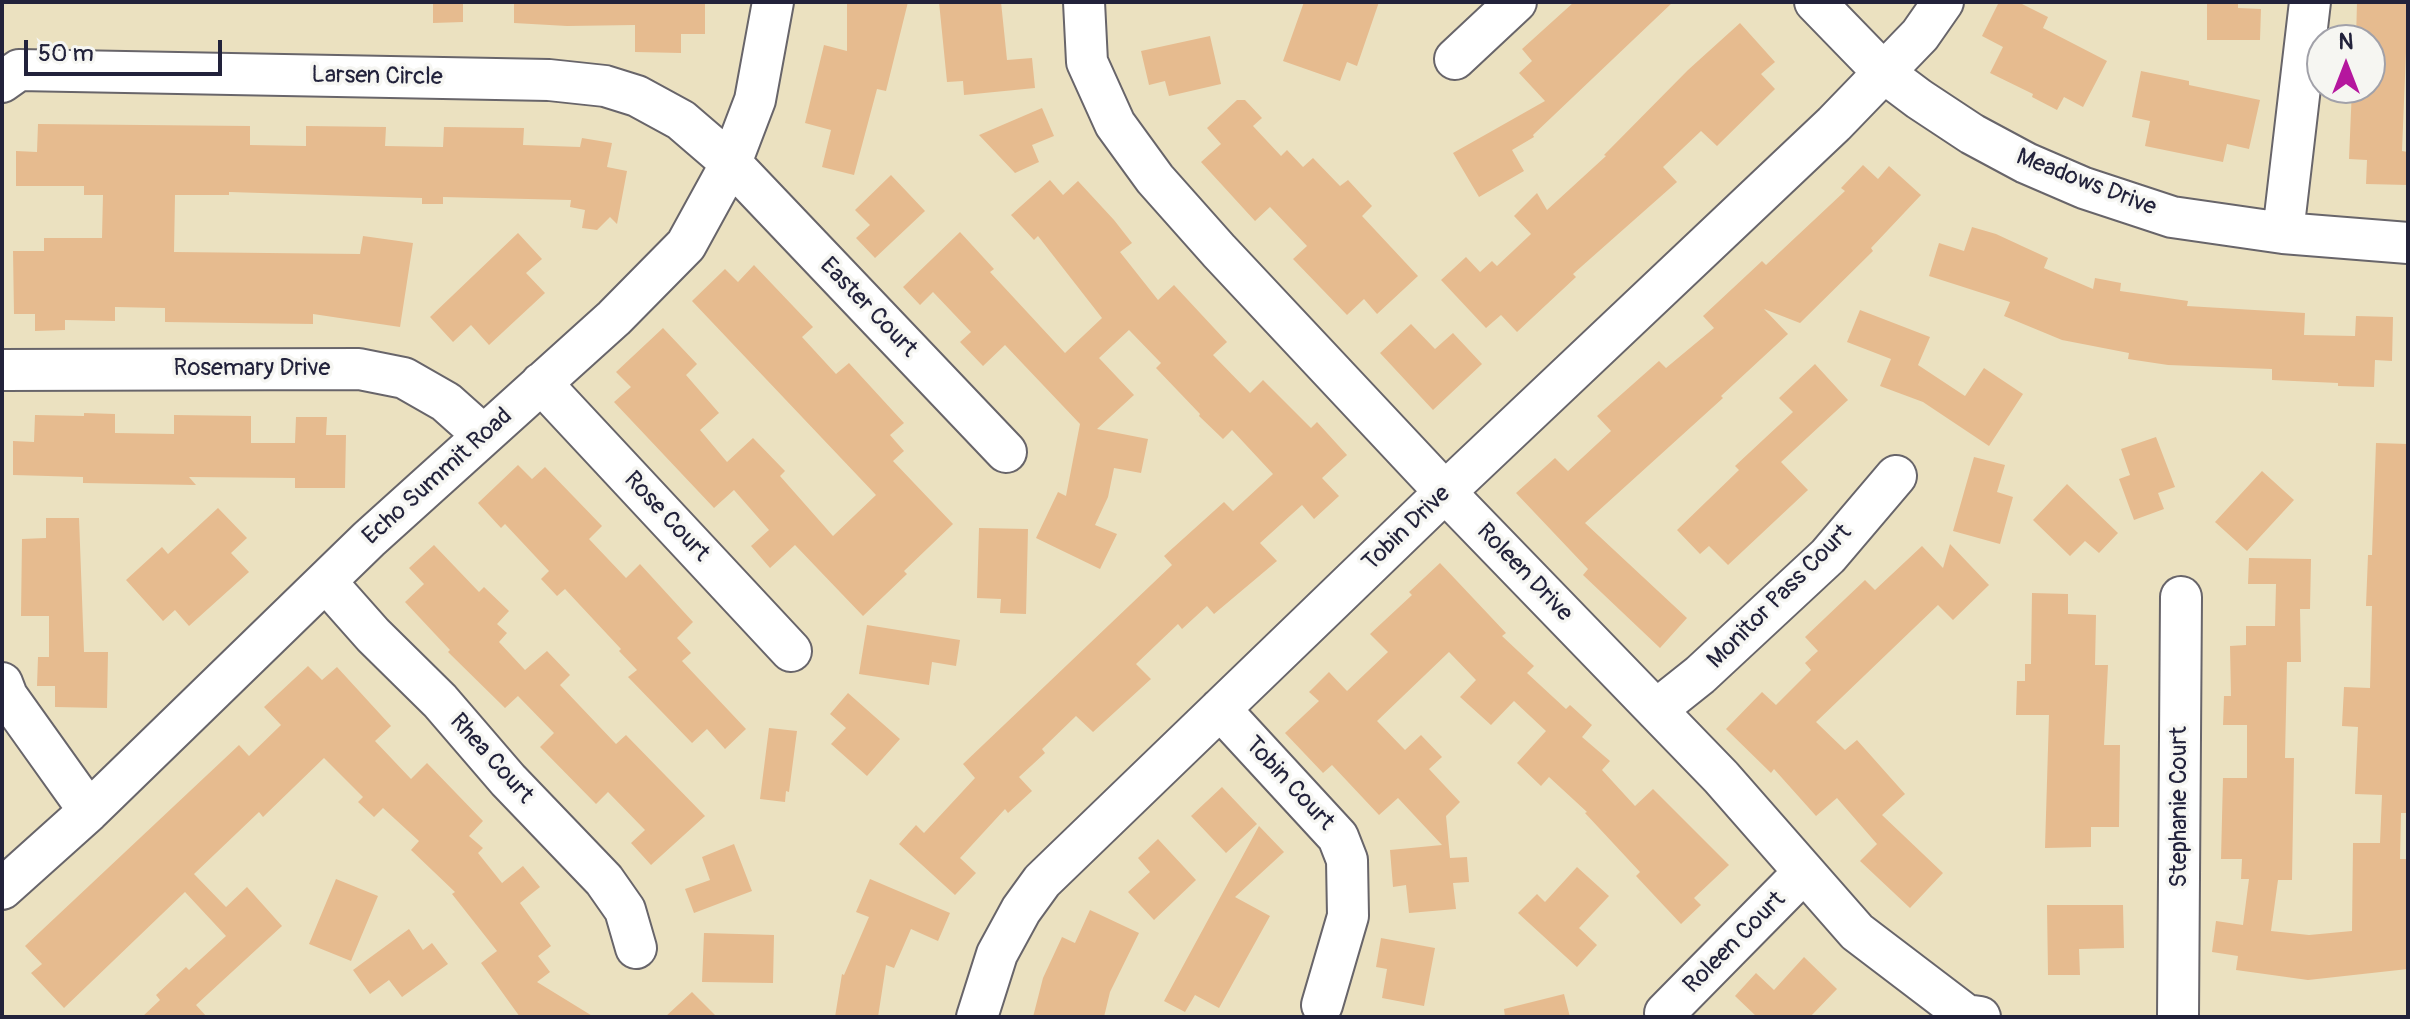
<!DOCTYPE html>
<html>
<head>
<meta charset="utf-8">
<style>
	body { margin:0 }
	#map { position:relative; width:2410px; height:1019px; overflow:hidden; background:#ebe1c0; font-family:Pangolin,sans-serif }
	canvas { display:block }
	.frame { position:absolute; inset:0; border:4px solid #22223b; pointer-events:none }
	.north { position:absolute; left:2306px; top:24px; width:80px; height:80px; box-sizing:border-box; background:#f6f6f2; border:2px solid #a1a1a9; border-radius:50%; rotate:0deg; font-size:22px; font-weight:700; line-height:32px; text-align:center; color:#22223b }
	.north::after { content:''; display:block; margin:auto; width:28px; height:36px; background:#b5179e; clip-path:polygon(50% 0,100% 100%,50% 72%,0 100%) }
	.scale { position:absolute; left:24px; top:40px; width:198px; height:36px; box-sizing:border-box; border:4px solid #22223b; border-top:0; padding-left:10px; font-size:24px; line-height:28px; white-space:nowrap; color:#22223b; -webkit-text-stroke:6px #f6f6f2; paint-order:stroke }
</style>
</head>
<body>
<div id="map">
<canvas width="2410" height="1019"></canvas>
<div class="frame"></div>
<div class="north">N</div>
<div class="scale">50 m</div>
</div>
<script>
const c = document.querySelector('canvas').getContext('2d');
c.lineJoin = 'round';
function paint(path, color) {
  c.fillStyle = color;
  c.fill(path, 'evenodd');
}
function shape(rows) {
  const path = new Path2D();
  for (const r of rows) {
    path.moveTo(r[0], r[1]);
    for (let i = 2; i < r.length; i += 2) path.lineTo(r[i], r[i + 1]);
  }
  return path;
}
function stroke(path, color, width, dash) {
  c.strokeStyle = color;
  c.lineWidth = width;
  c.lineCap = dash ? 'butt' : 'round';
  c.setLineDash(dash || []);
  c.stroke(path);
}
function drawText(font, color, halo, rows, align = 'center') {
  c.font = font + ' Pangolin,sans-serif';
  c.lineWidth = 7;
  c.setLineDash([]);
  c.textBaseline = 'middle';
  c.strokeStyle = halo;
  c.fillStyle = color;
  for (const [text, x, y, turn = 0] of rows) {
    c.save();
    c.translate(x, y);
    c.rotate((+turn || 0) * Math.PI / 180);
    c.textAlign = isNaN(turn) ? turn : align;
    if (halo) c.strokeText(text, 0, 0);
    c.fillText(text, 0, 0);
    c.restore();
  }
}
const building = shape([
	[433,2,463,2,463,22,433,23],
	[514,2,705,4,705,34,681,34,681,53,635,52,635,25,567,26,514,23],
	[847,2,908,2,886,91,877,89,854,175,822,167,831,130,805,123,824,45,847,51],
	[939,2,1001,2,1007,60,1032,58,1035,88,964,95,963,81,947,82],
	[1304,2,1379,2,1357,66,1347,62,1340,81,1283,61],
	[1574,2,1673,2,1533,135,1534,137,1512,150,1524,171,1479,197,1453,153,1545,101,1519,73,1532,61,1522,49],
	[1999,2,2018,2,2048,17,2043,28,2107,61,2083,107,2064,97,2057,110,2032,97,2033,94,1990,73,2003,47,1982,36],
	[2207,2,2238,2,2238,8,2261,9,2260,40,2207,40],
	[2357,2,2408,2,2402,151,2408,152,2408,185,2366,184,2367,160,2349,159,2352,88,2370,88,2370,40,2356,40],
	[1740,23,1775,62,1761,74,1775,89,1717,146,1701,131,1663,167,1677,182,1573,274,1576,277,1517,332,1501,315,1486,328,1441,280,1466,257,1480,272,1492,261,1497,266,1531,234,1514,216,1537,193,1547,210,1606,156,1604,155,1688,70],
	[1210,36,1221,84,1169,96,1165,81,1149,85,1141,51],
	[2141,71,2189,81,2189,85,2260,100,2249,149,2227,144,2223,162,2145,146,2150,121,2132,117],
	[1237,100,1245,100,1262,118,1253,126,1281,156,1287,150,1303,167,1313,158,1340,186,1348,180,1372,206,1362,216,1418,276,1377,314,1364,299,1347,315,1293,259,1307,246,1270,207,1255,221,1201,162,1221,144,1207,128],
	[1042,108,1054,136,1032,145,1039,162,1015,173,979,135],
	[38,124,250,126,250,145,306,146,306,126,386,127,385,146,443,147,444,127,524,128,523,145,580,147,582,138,612,143,607,167,627,171,617,224,610,217,597,230,582,228,585,210,570,207,571,200,443,197,443,204,422,204,422,198,229,192,229,195,175,195,174,252,360,254,363,236,413,243,400,327,313,314,313,324,165,322,165,308,115,307,115,321,65,320,65,330,35,331,35,314,14,314,13,251,44,251,44,238,102,238,103,195,84,195,84,186,16,186,16,151,37,152],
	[1863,165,1878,179,1889,166,1921,195,1871,248,1873,251,1800,323,1764,309,1788,334,1721,396,1723,398,1585,523,1687,618,1660,648,1583,575,1588,569,1516,493,1555,458,1568,471,1611,431,1597,416,1659,361,1666,368,1714,328,1703,316,1762,261,1766,265,1845,191,1841,188],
	[891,175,925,211,875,258,856,238,870,225,855,210],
	[1050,180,1063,195,1078,181,1114,220,1132,243,1120,252,1158,300,1174,285,1227,342,1213,355,1250,393,1263,380,1311,428,1317,422,1347,455,1322,478,1339,496,1314,519,1302,505,1260,543,1277,561,1214,614,1207,606,1182,629,1178,624,1136,664,1151,679,1093,732,1076,716,1042,749,1045,753,1019,777,1032,791,1008,813,1005,809,960,858,976,873,955,895,899,844,916,825,924,833,975,778,963,764,1172,565,1164,556,1224,502,1233,511,1273,474,1232,430,1223,439,1199,416,1200,414,1156,368,1161,363,1129,330,1099,358,1134,395,1097,429,1148,439,1141,473,1114,468,1108,497,1095,525,1117,534,1100,569,1036,538,1058,492,1066,496,1080,424,1005,345,983,366,960,342,971,332,933,292,920,305,903,287,960,232,994,269,990,272,1065,353,1102,318,1038,236,1034,240,1011,215],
	[1972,227,1996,234,2048,258,2044,268,2093,289,2095,278,2121,283,2120,291,2188,301,2187,306,2305,313,2304,335,2355,336,2356,316,2393,317,2392,361,2375,360,2374,387,2338,386,2338,383,2272,380,2272,369,2168,365,2128,359,2129,353,2062,340,2004,316,2010,302,1929,276,1939,243,1964,251],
	[518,233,542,259,526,273,545,293,489,345,471,325,453,342,430,317],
	[754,265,813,327,802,337,836,374,849,363,904,423,890,435,904,451,893,461,953,524,904,571,907,574,863,616,795,545,770,568,751,546,769,530,734,490,714,508,614,402,631,387,616,372,663,328,697,364,686,375,719,413,700,430,727,462,753,438,785,471,780,476,833,536,876,495,692,301,725,269,738,282],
	[1860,310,1930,337,1918,365,1965,396,1984,368,2023,394,1989,446,1923,402,1880,386,1891,359,1847,342],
	[1411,324,1435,349,1453,333,1482,364,1433,410,1380,353],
	[1815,364,1848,400,1781,462,1808,490,1728,565,1709,546,1700,554,1677,530,1739,470,1735,466,1793,412,1779,398],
	[84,413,115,414,115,433,174,434,174,415,251,416,251,443,295,443,296,417,327,417,326,435,346,435,345,488,295,488,295,478,189,477,196,485,83,483,83,477,13,475,13,441,34,442,35,415,84,416],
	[2156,437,2175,487,2158,493,2164,509,2134,520,2119,479,2130,475,2121,449],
	[2376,443,2408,444,2408,813,2401,813,2400,859,2408,859,2408,969,2308,980,2236,970,2238,956,2212,952,2216,921,2243,925,2249,879,2241,879,2242,859,2221,859,2223,778,2247,778,2247,725,2223,725,2224,696,2231,696,2230,646,2246,645,2246,626,2275,626,2276,584,2248,584,2249,558,2311,559,2310,609,2300,609,2301,662,2287,662,2285,758,2294,758,2292,880,2278,880,2271,931,2309,935,2352,931,2353,843,2380,843,2382,795,2355,794,2358,727,2342,726,2344,687,2370,688,2372,606,2366,606,2368,555,2372,555],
	[1974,457,2005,465,1997,492,2013,497,2000,544,1953,531],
	[518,465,532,479,545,467,602,526,589,539,626,578,640,564,693,622,677,638,691,653,682,661,746,729,725,749,707,729,692,743,628,677,637,670,619,651,621,649,565,589,557,596,541,579,549,571,505,524,501,528,478,503],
	[2262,471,2294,500,2247,551,2215,522],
	[2067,484,2118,533,2099,553,2085,541,2070,556,2033,520],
	[218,508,247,538,231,553,249,572,189,626,175,610,163,621,126,580,162,547,168,554],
	[46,518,79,518,84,652,108,652,107,708,55,707,55,686,37,686,38,657,49,657,49,616,21,616,22,539,46,538],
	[979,528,1028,529,1026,614,1000,613,1001,599,977,598],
	[1950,544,1989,585,1953,620,1938,605,1816,722,1845,750,1857,740,1905,794,1882,815,1943,873,1910,908,1860,861,1877,844,1837,798,1816,816,1774,769,1771,773,1726,729,1762,692,1776,705,1811,670,1805,663,1818,651,1805,637,1865,580,1875,590,1922,546,1943,568],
	[434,545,479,592,484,587,509,611,497,624,507,633,499,642,525,670,547,651,570,675,560,685,616,744,626,735,705,816,651,865,631,843,645,830,608,792,596,804,540,747,554,733,518,696,505,708,448,652,450,650,405,602,424,584,409,568],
	[1440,563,1506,633,1502,636,1534,666,1527,673,1566,709,1570,705,1592,725,1582,737,1610,761,1602,770,1635,806,1653,789,1729,865,1694,898,1701,905,1681,924,1636,876,1640,872,1585,813,1587,812,1549,777,1541,786,1517,763,1546,731,1514,701,1491,725,1460,697,1476,680,1449,652,1377,721,1405,750,1421,735,1442,757,1429,769,1460,802,1446,816,1450,858,1467,857,1469,882,1453,883,1456,909,1409,913,1406,885,1393,887,1390,850,1442,845,1398,798,1379,815,1332,765,1323,773,1285,733,1319,701,1309,692,1329,672,1347,691,1388,652,1370,634,1412,595,1409,592],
	[2032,593,2068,594,2068,614,2096,615,2095,665,2108,665,2104,745,2120,745,2119,827,2091,827,2091,847,2045,848,2049,715,2016,715,2017,681,2025,681,2025,664,2031,664],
	[867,625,960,640,956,666,932,662,929,685,859,674],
	[308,666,322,680,337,667,391,726,375,741,411,779,427,763,483,821,469,836,483,848,478,853,502,883,523,866,540,887,520,903,551,946,538,956,550,972,537,982,594,1017,520,1017,481,963,497,951,452,894,455,892,411,850,419,841,383,808,374,817,358,802,363,797,324,758,263,817,259,812,194,874,226,907,247,887,282,926,196,1005,207,1017,142,1017,160,1000,156,995,186,967,189,970,226,936,185,892,64,1008,31,973,42,964,25,946,239,745,249,756,281,725,264,707],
	[848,693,900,739,867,776,831,744,846,728,830,714],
	[769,728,797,731,789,792,786,791,785,802,760,799],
	[1222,787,1257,824,1226,853,1191,816],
	[1259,826,1284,852,1235,897,1270,916,1219,1008,1195,995,1185,1012,1164,1001],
	[1158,839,1196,880,1154,920,1128,892,1150,872,1138,858],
	[734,844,752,891,694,913,685,889,710,880,702,857],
	[1577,867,1609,896,1579,928,1597,945,1577,967,1518,913,1537,894,1545,902],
	[336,879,378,896,351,961,309,944],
	[870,879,950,913,938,941,911,929,894,968,886,965,878,1017,835,1017,842,974,844,975,869,917,856,912],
	[2047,905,2123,905,2124,948,2079,949,2080,975,2048,975],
	[1090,910,1139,933,1110,992,1104,1017,1033,1017,1043,978,1062,937,1075,943],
	[409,929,423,950,432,943,448,964,402,997,389,980,370,994,353,970],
	[704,933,774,935,773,983,702,982],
	[1381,938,1435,948,1424,1006,1382,998,1387,969,1376,967],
	[1804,957,1837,989,1810,1017,1757,1017,1735,996,1756,973,1774,990],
	[692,992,717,1017,665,1017],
	[1564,994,1570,1017,1505,1017,1504,1009]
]);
const minor = shape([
	[1084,2,1087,62,1115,124,1155,179,1219,251,1445,492,1721,777,1857,932,1966,1015,1980,1017],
	[1815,2,1883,72,1919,99,1972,134,2026,163,2084,188,2172,217,2283,233,2408,243],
	[1455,59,1516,2],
	[2,82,19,70,549,80,605,86,637,96,681,120,731,163,1006,452],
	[2283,233,2310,2],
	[2,370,359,369,404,378,446,402,483,435],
	[541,383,791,651],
	[326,582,373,635,440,701,508,780,604,880,625,910,636,948],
	[2,683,7,696,89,811],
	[1220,709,1338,837,1347,860,1348,916,1322,1005],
	[1656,710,1700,675,1828,556,1896,476],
	[2,889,89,811,369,539,614,318,686,245,731,163,755,100,773,2],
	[1665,1013,1804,872],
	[977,1017,997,954,1021,910,1042,881,1445,492,1834,124,1920,35,1943,2],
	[2178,1017,2181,597]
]);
const streetNames = [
	["Larsen Circle",377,77,1],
	["Meadows Drive",2086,183,21],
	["Easter Court",868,308,46],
	["Rosemary Drive",252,369],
	["Echo Summit Road",438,477,-42],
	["Rose Court",666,517,47],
	["Tobin Drive",1407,529,-44],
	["Roleen Drive",1524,573,46],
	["Monitor Pass Court",1780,597,-45],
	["Rhea Court",491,759,48],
	["Tobin Court",1289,784,47],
	["Stephanie Court",2180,807,-90],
	["Roleen Court",1735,943,-45]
];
paint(building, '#e6bb8f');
stroke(minor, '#68656a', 44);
stroke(minor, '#fff', 40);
drawText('24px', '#22223b', '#f6f6f2', streetNames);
</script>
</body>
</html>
